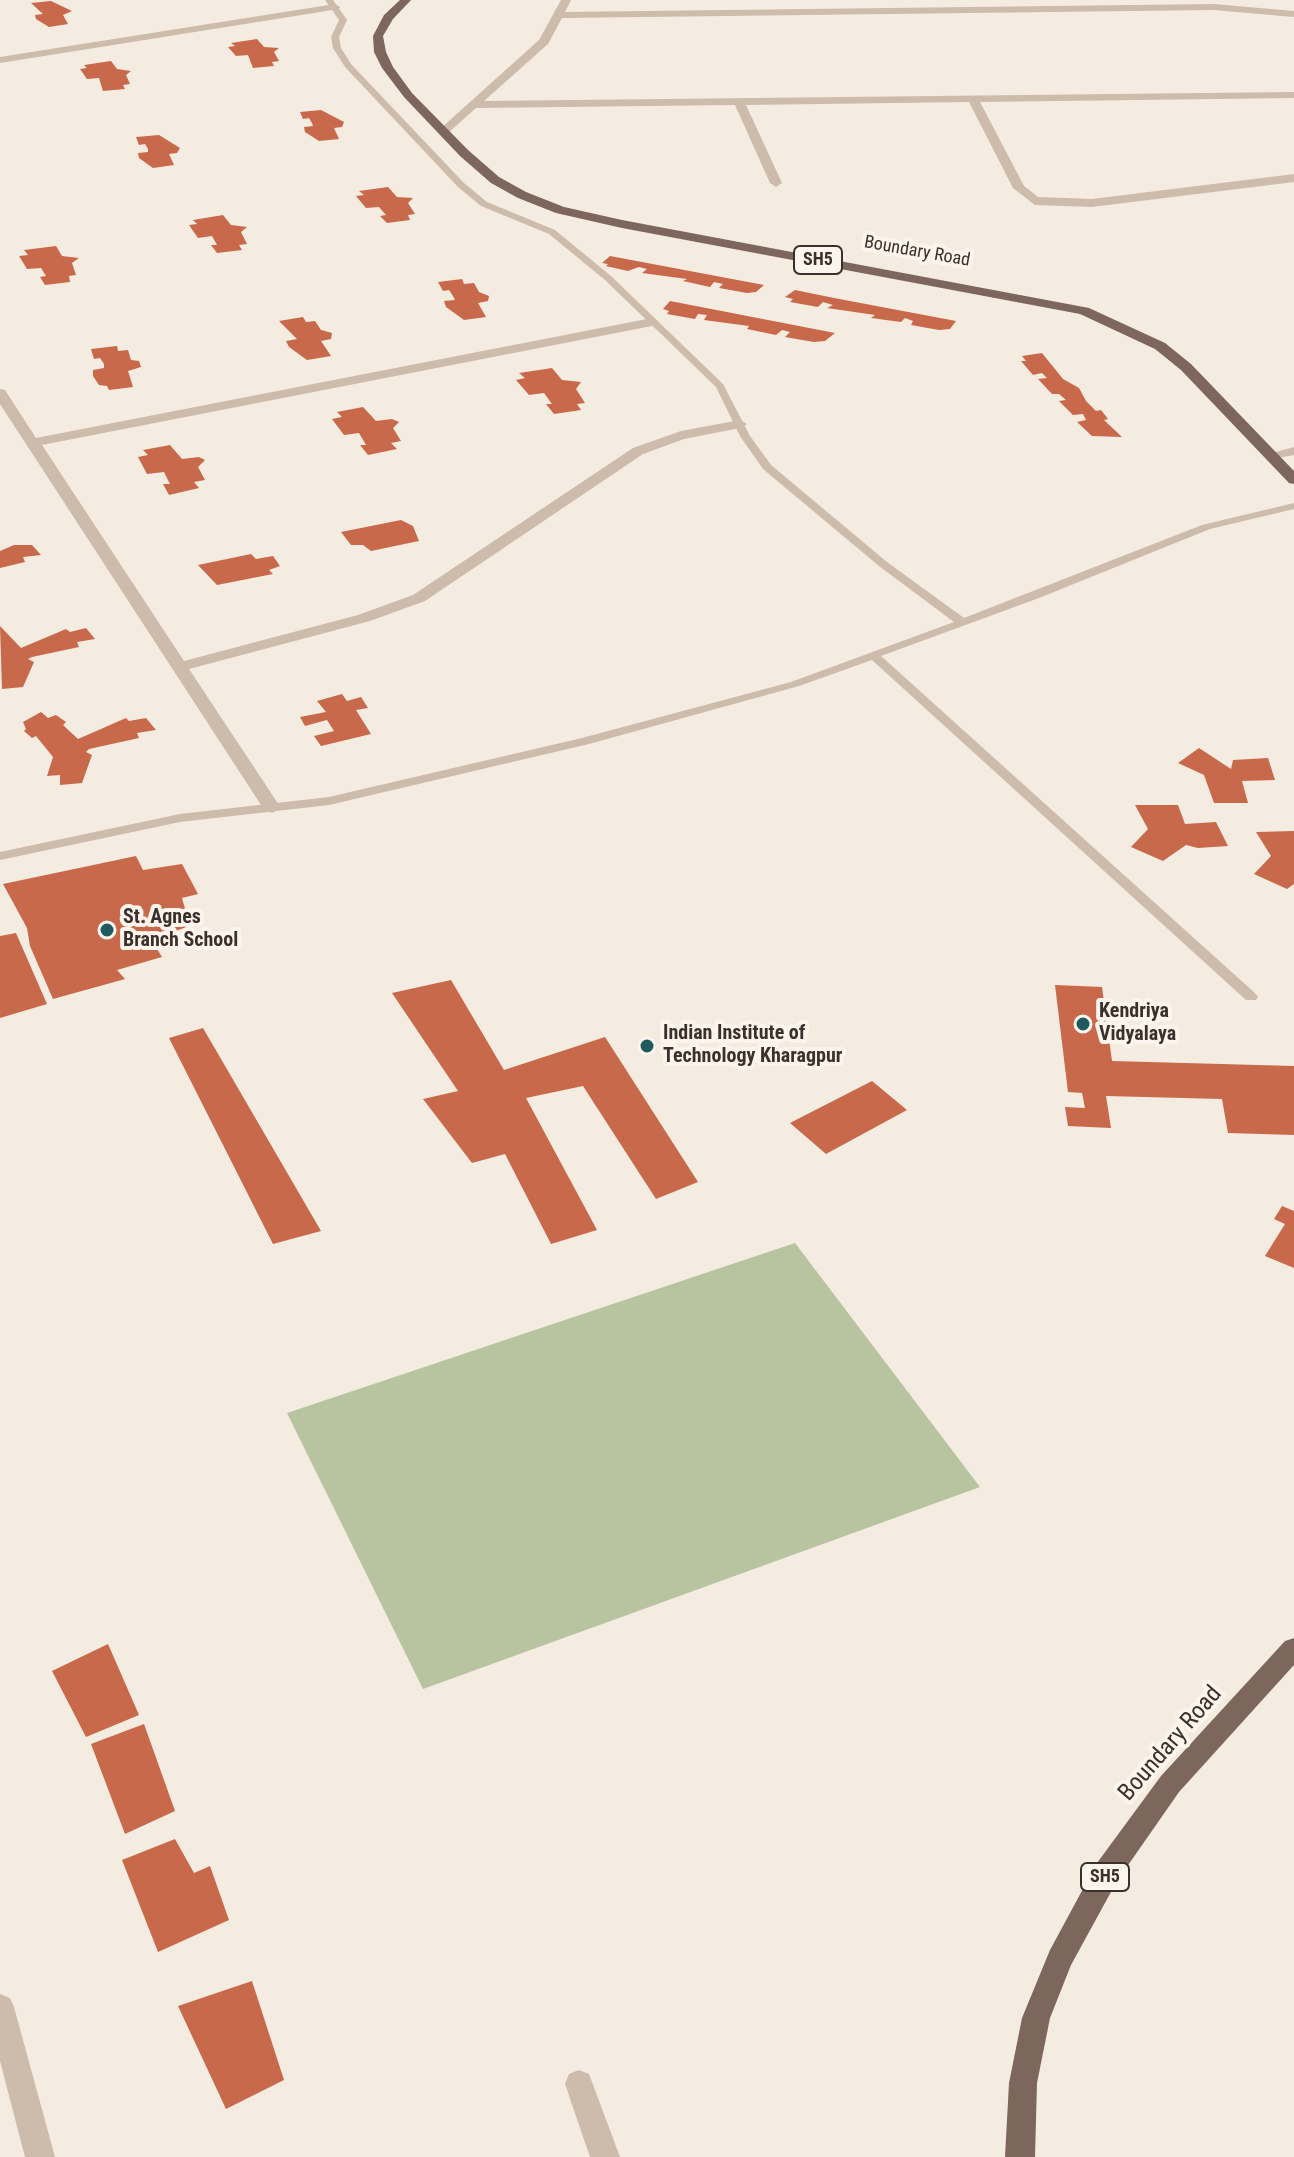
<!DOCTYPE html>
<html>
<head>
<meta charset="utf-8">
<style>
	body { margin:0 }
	canvas { display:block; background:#f4ebe1 }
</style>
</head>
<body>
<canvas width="1294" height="2157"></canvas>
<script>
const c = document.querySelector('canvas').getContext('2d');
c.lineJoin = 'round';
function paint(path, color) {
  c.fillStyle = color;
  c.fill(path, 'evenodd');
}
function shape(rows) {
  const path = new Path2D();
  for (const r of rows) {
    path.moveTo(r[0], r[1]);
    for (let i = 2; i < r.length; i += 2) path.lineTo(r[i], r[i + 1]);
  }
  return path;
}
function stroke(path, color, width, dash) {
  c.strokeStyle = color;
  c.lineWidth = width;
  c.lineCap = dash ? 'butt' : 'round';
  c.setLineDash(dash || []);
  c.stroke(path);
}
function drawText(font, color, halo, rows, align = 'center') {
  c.font = font + ' "Roboto Condensed",sans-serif';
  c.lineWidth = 8;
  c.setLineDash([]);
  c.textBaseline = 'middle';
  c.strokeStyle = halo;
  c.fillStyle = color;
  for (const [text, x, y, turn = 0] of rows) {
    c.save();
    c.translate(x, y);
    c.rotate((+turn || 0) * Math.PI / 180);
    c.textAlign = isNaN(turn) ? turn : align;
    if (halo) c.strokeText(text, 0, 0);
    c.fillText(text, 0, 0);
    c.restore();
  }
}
const green = shape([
	[795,1243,980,1487,423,1689,287,1413]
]);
const building = shape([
	[51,1,72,11,63,15,68,24,49,27,36,19,35,15,43,14,31,3],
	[257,39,264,47,279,48,274,52,279,61,272,62,274,66,253,68,248,55,236,56,228,47,235,46,231,43],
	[111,61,117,69,131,71,126,75,130,84,123,85,125,89,103,91,99,78,87,79,80,69,87,68,84,65],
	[321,110,344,122,342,127,334,128,339,139,319,141,305,132,304,127,313,126,312,123,309,118,303,119,300,112],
	[159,135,180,148,177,153,169,154,174,165,153,168,139,158,138,153,148,152,148,149,145,144,139,145,136,137],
	[388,187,397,197,413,198,408,203,415,214,408,215,410,220,387,223,380,216,386,215,379,207,366,208,356,196,364,195,359,191],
	[223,215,231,225,247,227,241,232,247,244,239,245,242,250,217,253,211,245,217,245,212,236,198,238,189,225,197,224,193,220],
	[56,246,62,256,79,258,72,263,76,275,69,276,70,282,45,285,40,277,46,276,41,268,27,269,19,256,28,255,24,250],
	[610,256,764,285,756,292,747,293,719,288,723,284,714,282,710,287,683,281,687,279,642,273,647,269,639,267,628,271,606,266,608,264,602,263],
	[462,279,464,284,474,283,479,292,489,296,488,301,478,303,486,317,464,320,446,307,444,301,455,300,453,296,449,290,443,291,438,282],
	[795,290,834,298,956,321,950,329,939,330,911,325,913,321,905,318,901,322,871,318,875,315,827,308,833,305,823,302,818,307,790,302,793,299,785,297],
	[670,301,835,333,825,341,814,342,785,337,790,332,782,330,776,335,747,329,749,326,704,320,707,315,698,314,695,319,667,314,669,311,663,309],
	[303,317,306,322,315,321,321,330,332,333,331,339,321,341,331,356,307,360,289,347,286,341,297,339,279,321],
	[117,346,118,351,128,350,131,360,139,361,141,367,128,371,133,387,109,390,107,386,99,385,93,376,93,370,104,368,104,364,100,358,94,359,91,349],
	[1042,353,1063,379,1079,388,1086,401,1096,411,1101,410,1108,419,1104,420,1122,437,1092,436,1077,422,1086,420,1083,414,1073,415,1059,401,1066,400,1059,394,1052,394,1038,379,1047,378,1042,373,1033,375,1021,361,1026,361,1022,356],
	[552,368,562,380,581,382,576,389,585,403,577,404,581,410,554,414,546,404,552,404,544,393,529,395,516,380,525,378,519,373],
	[363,407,376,421,392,419,399,422,393,428,401,441,391,443,397,449,368,455,360,445,366,445,359,433,344,435,332,419,342,417,337,412],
	[170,445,182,459,199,457,205,460,198,467,205,480,194,482,199,488,169,495,163,484,170,484,164,472,147,474,138,457,148,455,143,450],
	[401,520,413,526,419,541,371,551,363,545,351,545,341,532],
	[14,545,32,545,41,555,23,557,25,562,0,568,0,551],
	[251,554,256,559,273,556,280,566,269,570,273,574,217,585,198,565],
	[0,626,21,648,66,629,70,632,86,628,95,639,77,642,79,647,32,657,28,659,34,662,23,687,2,689],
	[342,694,347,701,361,697,368,708,356,710,371,734,321,746,314,736,334,731,327,720,305,726,300,717,326,712,317,701],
	[41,712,48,718,56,715,66,722,63,725,78,739,126,718,129,721,146,718,156,730,137,733,139,738,89,749,86,752,92,755,82,783,60,785,60,775,47,776,53,757,36,736,32,738,24,731,26,729,23,722],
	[1199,748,1231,769,1233,760,1268,758,1275,780,1242,781,1248,803,1214,803,1204,775,1178,763],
	[1135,805,1178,805,1185,824,1216,822,1228,846,1198,848,1186,845,1163,861,1131,847,1148,829],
	[1294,831,1294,884,1287,889,1254,874,1271,856,1256,832],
	[136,856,143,870,182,864,198,894,182,898,190,926,151,939,162,957,117,970,125,979,53,999,30,946,27,928,3,884],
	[16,933,47,1004,0,1018,0,936],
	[451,980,504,1070,605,1037,698,1182,656,1199,583,1086,526,1098,597,1230,551,1244,505,1154,472,1163,423,1099,458,1091,392,993],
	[1055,985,1102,987,1112,1061,1294,1066,1294,1135,1228,1133,1222,1099,1106,1096,1111,1128,1068,1126,1065,1107,1085,1108,1082,1093,1068,1092],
	[203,1028,321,1231,273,1244,169,1038],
	[872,1081,907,1110,826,1154,790,1123],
	[1282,1206,1294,1211,1294,1268,1265,1256,1285,1224,1274,1219],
	[108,1644,139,1715,86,1737,52,1671],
	[144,1724,175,1811,125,1834,91,1744],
	[175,1839,194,1873,210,1866,229,1920,158,1952,122,1860],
	[252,1981,284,2080,226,2109,178,2006]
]);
const lane = shape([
	[325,0,333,0,347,20,339,37,341,48,351,64,464,183,487,202,555,230,611,276,723,384,750,436,771,465,887,562,964,618,1202,525,1294,503,1294,509,1210,529,1039,598,881,656,1256,994,1258,997,1256,1000,1246,1000,872,660,799,686,589,744,329,805,180,822,0,860,0,852,180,814,329,797,582,738,791,682,954,622,879,566,763,469,740,436,716,387,605,280,549,234,481,206,458,187,345,67,333,48,331,37,339,20,325,0]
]);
const street = shape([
	[561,0,571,0,565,12,1214,4,1294,11,1294,17,1214,10,562,18,548,44,484,101,1294,92,1294,98,980,102,1024,186,1038,197,1092,199,1294,174,1294,182,1092,207,1035,205,1013,188,969,102,746,105,782,183,776,187,770,183,735,105,476,108,448,133,440,133,440,129,539,40,561,0],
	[335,4,340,7,339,9,0,63,0,57,335,4],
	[652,318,659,322,657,325,42,445,184,661,358,615,413,595,633,448,681,431,740,420,747,424,740,428,684,439,643,454,425,601,370,621,189,669,281,808,272,813,263,808,0,404,0,389,5,390,36,438,652,318],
	[1294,447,1294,455,1272,459,1265,455,1294,447],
	[0,1994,10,1998,14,2007,55,2157,25,2157,0,2061,0,1994],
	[579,2070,589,2074,620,2157,590,2157,565,2084,569,2074,579,2070]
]);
const primary = shape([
	[400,0,411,0,393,19,383,36,386,52,393,67,412,93,468,150,499,177,526,192,564,207,622,220,1089,308,1165,343,1191,364,1294,471,1294,484,1289,483,1181,370,1155,349,1080,314,622,228,556,213,518,198,491,183,460,156,404,97,382,68,374,52,373,36,384,15,400,0],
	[1294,1638,1294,1665,1179,1792,1117,1881,1071,1965,1050,2018,1037,2083,1035,2157,1005,2157,1009,2083,1022,2018,1050,1950,1097,1863,1161,1776,1285,1641,1294,1638]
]);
const markers = [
	[107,930,8,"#1f5a5e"],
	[1083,1024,8,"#1f5a5e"],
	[647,1046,8,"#1f5a5e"]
];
const farStreetnames = [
	["Boundary Road",917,252,10]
];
const shields = [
	[818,260,48],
	[1105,1877,48]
];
const shieldNames = [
	["SH5",818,260],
	["SH5",1105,1877]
];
const poiNames = [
	["St. Agnes",123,918],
	["Branch School",123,941],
	["Kendriya",1099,1012],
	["Vidyalaya",1099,1035],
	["Indian Institute of",663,1034],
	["Technology Kharagpur",663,1057]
];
const nearStreetnames = [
	["Boundary Road",1171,1744,-49]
];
paint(green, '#b8c4a0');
paint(building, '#c8694b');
paint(lane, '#cdbbac');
paint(street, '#cdbbac');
paint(primary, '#7d675c');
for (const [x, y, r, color] of markers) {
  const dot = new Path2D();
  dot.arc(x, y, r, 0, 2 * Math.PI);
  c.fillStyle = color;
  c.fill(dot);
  stroke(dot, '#fbf5ee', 3);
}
drawText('18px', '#3b302b', '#fbf5ee', farStreetnames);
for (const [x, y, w] of shields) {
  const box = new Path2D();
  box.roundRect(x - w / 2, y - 14, w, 28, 6);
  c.fillStyle = '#fbf5ee';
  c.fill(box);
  stroke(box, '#3b302b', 2);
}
drawText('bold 18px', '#3b302b', null, shieldNames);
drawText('bold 20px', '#3b302b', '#fbf5ee', poiNames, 'left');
drawText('24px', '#3b302b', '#fbf5ee', nearStreetnames);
</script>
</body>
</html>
